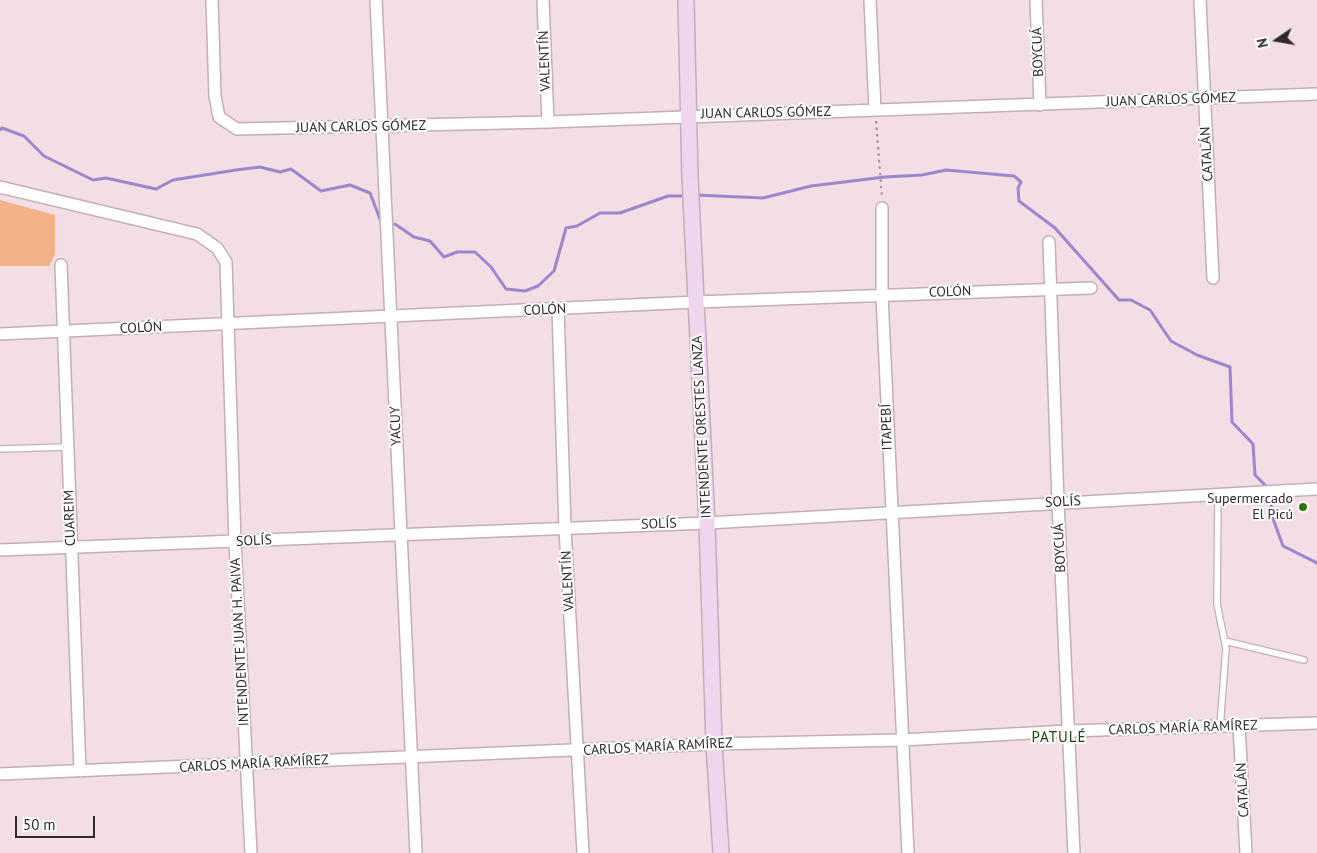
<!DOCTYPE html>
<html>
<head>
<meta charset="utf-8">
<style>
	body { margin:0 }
	#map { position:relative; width:1317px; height:853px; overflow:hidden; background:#f2dee4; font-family:"PT Sans",sans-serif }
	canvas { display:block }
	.north { position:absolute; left:1252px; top:15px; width:50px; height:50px; -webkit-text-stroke:4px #fff; paint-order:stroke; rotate:258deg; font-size:14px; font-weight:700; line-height:20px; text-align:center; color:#30292b }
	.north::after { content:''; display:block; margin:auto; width:18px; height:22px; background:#30292b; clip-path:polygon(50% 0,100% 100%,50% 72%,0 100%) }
	.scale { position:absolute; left:15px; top:816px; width:80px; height:22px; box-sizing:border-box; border:2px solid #30292b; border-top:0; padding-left:6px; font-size:15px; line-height:18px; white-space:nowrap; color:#30292b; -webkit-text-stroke:4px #fff; paint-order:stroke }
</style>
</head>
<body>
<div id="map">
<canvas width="1317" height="853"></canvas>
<div class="north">N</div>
<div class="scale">50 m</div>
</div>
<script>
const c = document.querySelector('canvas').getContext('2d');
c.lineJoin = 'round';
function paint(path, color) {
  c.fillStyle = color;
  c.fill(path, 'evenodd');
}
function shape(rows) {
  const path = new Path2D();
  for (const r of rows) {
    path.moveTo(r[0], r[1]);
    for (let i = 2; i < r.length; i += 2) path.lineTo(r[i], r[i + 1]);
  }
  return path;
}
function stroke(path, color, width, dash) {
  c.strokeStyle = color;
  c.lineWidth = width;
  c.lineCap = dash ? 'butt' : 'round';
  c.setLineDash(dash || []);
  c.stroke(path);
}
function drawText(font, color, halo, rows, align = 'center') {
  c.font = font + ' "PT Sans",sans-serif';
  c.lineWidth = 4;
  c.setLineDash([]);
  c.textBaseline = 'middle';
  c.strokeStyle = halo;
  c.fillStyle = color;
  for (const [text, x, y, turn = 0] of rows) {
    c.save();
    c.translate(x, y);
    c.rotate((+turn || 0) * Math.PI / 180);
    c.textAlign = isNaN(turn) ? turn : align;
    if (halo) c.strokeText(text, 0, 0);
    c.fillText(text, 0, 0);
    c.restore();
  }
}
const green = shape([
	[0,200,55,215,55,254,49,266,0,266]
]);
const stream = shape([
	[0,130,2,128,24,136,44,156,93,180,106,178,156,189,173,180,236,170,260,167,280,172,291,169,321,191,350,185,370,193,380,219],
	[696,195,763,198,811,186,885,177,922,175,946,170,1014,176,1021,182,1018,188,1019,201,1055,228,1119,300,1131,300,1150,310,1171,341,1197,355,1230,367,1232,422,1253,444,1255,475,1269,489],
	[395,224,414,237,430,241,444,257,457,252,475,252,491,267,506,289,525,291,538,286,554,271,566,228,577,226,600,213,620,213,668,196,687,196],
	[1271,503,1272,516,1283,546,1317,563]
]);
const path = shape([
	[876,121,882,198]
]);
const lane = shape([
	[0,449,67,447],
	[1218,495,1217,604,1226,648,1220,727],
	[1225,641,1304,660]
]);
const street = shape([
	[212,0,215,96,219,117,237,129,548,122,1317,94],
	[376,0,416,853],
	[543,0,548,122],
	[870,0,875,110],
	[1036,0,1040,105],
	[1200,0,1213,278],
	[0,187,197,234,217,248,226,262,235,542,251,853],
	[882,208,882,295,908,853],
	[1049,242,1058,502,1074,853],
	[61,265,80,771],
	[558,309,565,528,583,853],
	[0,334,696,302,1091,288],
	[0,550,707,523,1317,489],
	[1239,726,1246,853],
	[0,774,714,744,902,740,1068,731,1317,723]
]);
const secondary = shape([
	[686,0,690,178,707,523,714,744,721,853]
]);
const markers = [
	[1303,507,5,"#317310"]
];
const streetNames = [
	["BOYCUÁ",1038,52,-92],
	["VALENTÍN",545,61,-92],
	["JUAN CARLOS GÓMEZ",1171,100,-2],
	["JUAN CARLOS GÓMEZ",766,113,-1],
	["JUAN CARLOS GÓMEZ",361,127,-1],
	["CATALÁN",1207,154,-93],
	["COLÓN",950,292,-2],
	["COLÓN",545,310,-3],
	["COLÓN",141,328,-3],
	["YACUY",396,426,-92],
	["INTENDENTE ORESTES LANZA",702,427,-93],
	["ITAPEBÍ",887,427,-92],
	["SOLÍS",1063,502,-3],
	["CUAREIM",70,518,-92],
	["SOLÍS",659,524,-2],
	["SOLÍS",254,541,-3],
	["BOYCUÁ",1060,548,-93],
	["VALENTÍN",568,581,-93],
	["INTENDENTE JUAN H. PAIVA",240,642,-93],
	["CARLOS MARÍA RAMÍREZ",1183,728,-2],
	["CARLOS MARÍA RAMÍREZ",658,747,-3],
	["CARLOS MARÍA RAMÍREZ",254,764,-3],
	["CATALÁN",1243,790,-93]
];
const poiNames = [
	["Supermercado",1293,499],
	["El Picú",1293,515]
];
const neighbourhoodNames = [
	["PATULÉ",1059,738]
];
paint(green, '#f3b188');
stroke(stream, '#9f84ce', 3);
stroke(lane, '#c2afb5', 8);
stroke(street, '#c2afb5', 14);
stroke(secondary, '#c2afb5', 18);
stroke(path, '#9c8e92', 2, [2.5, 4]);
stroke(lane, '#fff', 5.5);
stroke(street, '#fff', 11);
stroke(secondary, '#efd6ee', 15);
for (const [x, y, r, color] of markers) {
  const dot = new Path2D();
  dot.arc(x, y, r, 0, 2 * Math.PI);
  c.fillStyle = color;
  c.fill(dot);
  stroke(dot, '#fff', 2);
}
drawText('14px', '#30292b', '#fff', streetNames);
drawText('14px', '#30292b', '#fff', poiNames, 'right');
c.letterSpacing = '1px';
drawText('15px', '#1a4406', '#fff', neighbourhoodNames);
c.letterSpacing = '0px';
</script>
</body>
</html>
